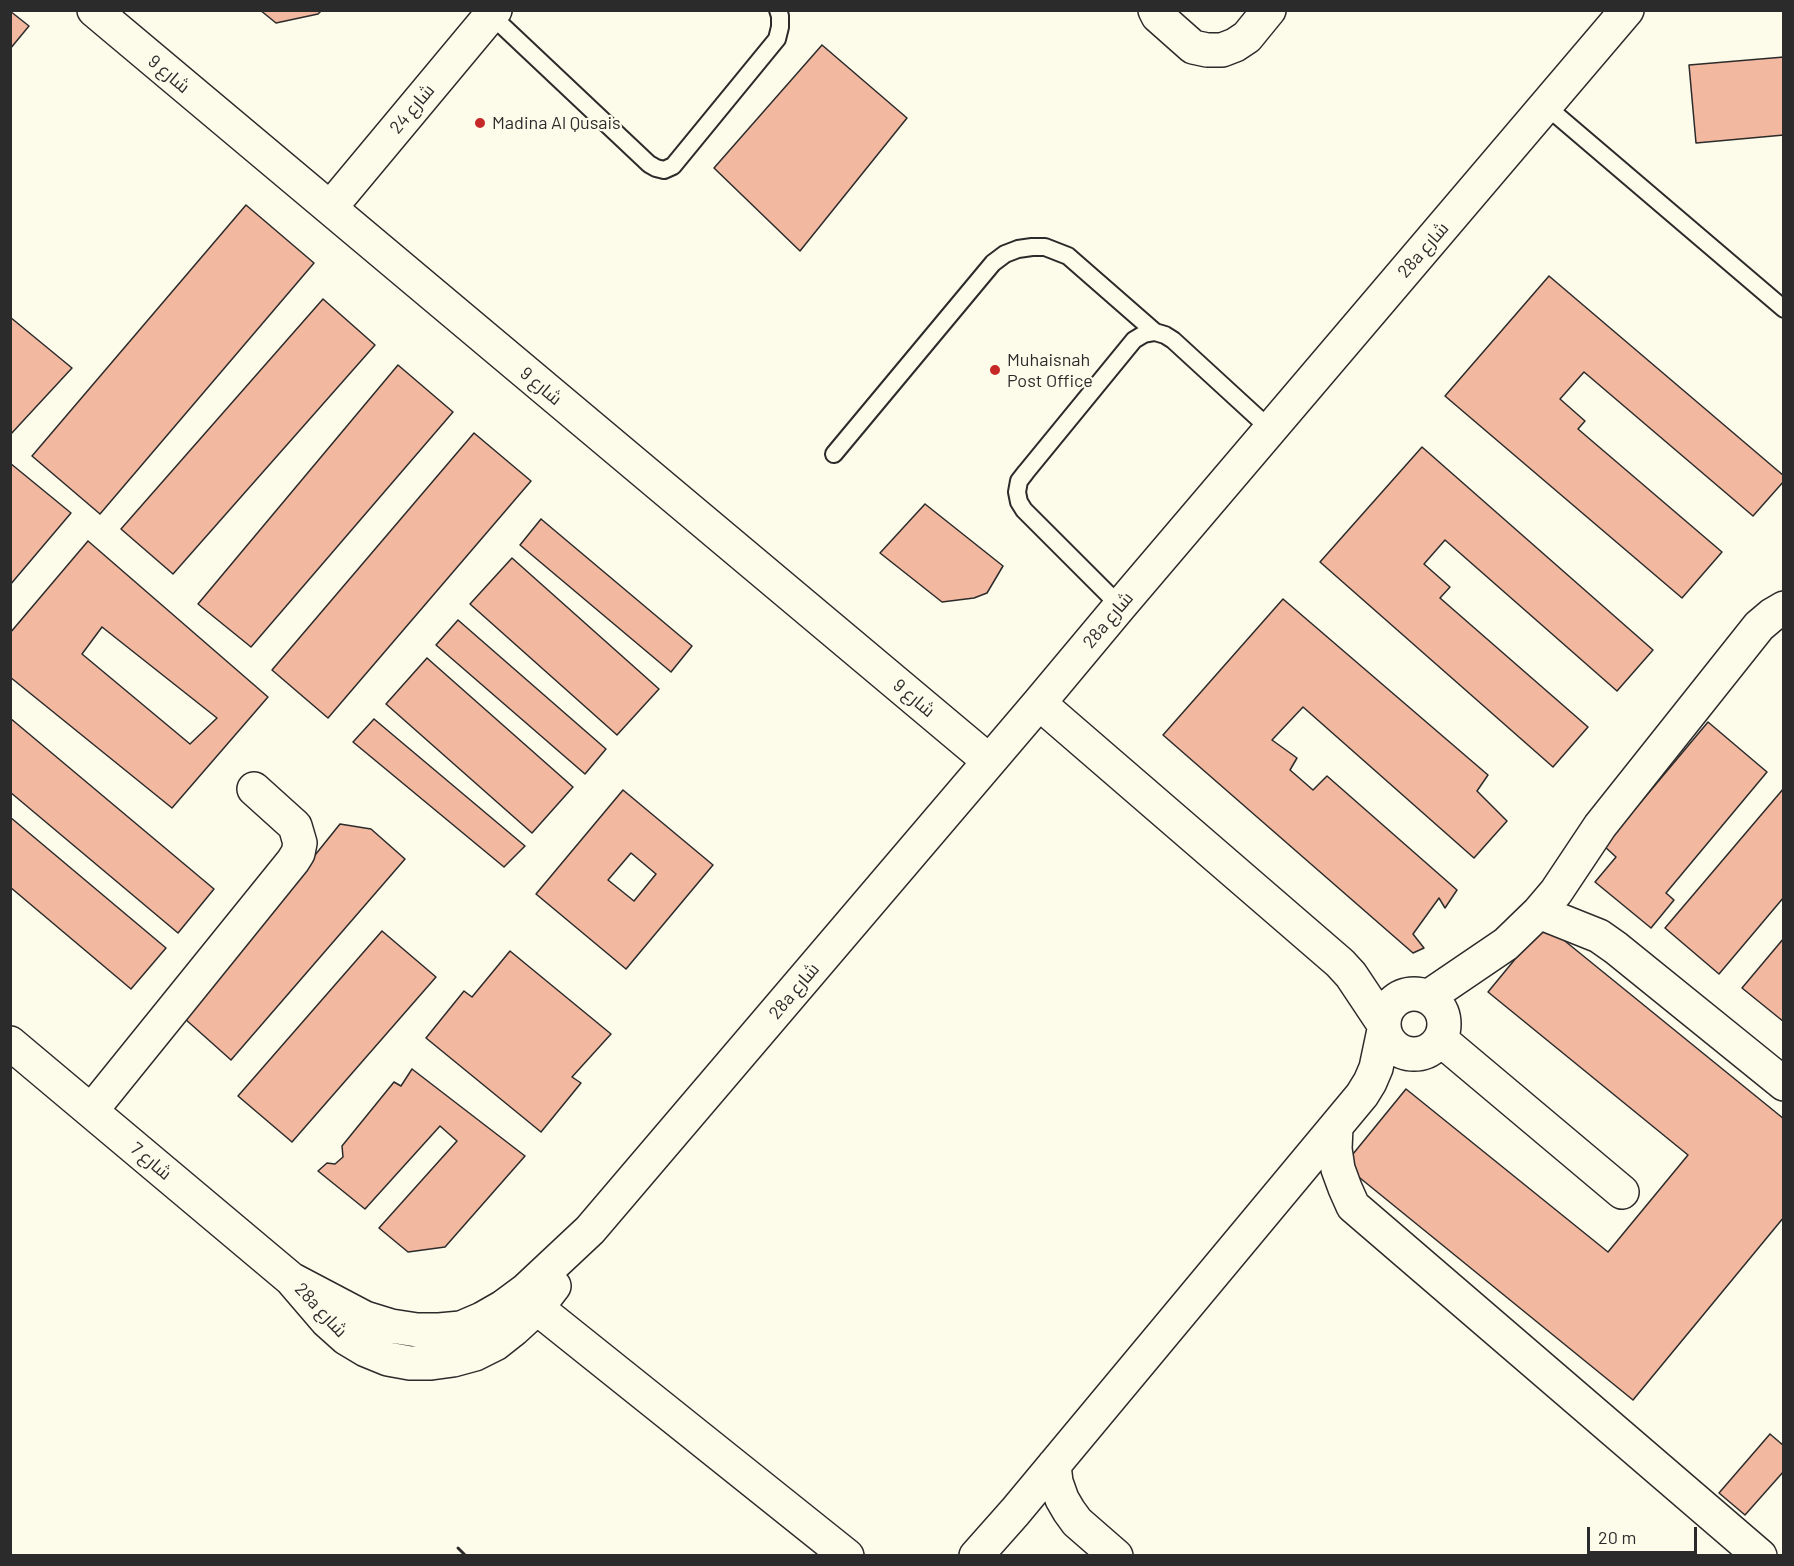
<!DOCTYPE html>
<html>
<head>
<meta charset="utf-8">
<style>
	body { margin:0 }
	#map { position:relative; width:1794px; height:1566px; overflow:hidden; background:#fdfbea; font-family:Barlow,sans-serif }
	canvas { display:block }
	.frame { position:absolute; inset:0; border:12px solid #2b2b2b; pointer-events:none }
	.scale { position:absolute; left:1587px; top:1527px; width:110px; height:27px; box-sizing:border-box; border:3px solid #2b2b2b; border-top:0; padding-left:8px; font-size:18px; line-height:21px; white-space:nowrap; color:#2b2b2b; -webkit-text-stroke:4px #fdfbea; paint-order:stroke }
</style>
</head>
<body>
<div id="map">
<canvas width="1794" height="1566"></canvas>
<div class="frame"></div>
<div class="scale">20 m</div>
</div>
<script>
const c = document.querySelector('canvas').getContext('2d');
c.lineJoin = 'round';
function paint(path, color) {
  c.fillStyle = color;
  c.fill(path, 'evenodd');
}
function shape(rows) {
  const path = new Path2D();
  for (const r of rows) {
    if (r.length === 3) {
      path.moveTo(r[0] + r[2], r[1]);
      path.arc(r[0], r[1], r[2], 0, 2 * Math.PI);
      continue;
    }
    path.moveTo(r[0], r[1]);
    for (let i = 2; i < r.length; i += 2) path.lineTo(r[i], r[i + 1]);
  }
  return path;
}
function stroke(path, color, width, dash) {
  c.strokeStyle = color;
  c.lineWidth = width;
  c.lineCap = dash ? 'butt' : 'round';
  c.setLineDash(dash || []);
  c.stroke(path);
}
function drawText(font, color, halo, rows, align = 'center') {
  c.font = font + ' Barlow,Cairo,sans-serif';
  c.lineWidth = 4.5;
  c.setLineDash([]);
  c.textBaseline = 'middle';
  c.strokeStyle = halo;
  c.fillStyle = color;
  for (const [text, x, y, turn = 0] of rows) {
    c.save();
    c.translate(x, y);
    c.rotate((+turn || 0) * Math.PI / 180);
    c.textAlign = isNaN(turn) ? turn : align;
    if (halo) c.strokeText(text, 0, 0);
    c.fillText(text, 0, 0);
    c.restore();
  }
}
const building = shape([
	[260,10,322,10,318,14,276,23,260,10],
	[10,11,29,26,10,49,10,11],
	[822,45,907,118,800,251,714,168,822,45],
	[1784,57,1784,135,1696,143,1689,65,1784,57],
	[246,205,314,263,100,514,32,456,246,205],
	[1549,276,1784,476,1784,481,1753,516,1584,372,1560,399,1585,421,1578,429,1722,552,1682,598,1445,396,1549,276],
	[323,299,375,345,173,574,121,529,323,299],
	[10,317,72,368,10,435,10,317],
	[398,365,453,412,251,647,198,604,398,365],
	[474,433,531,481,328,718,272,670,474,433],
	[1422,447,1653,650,1617,691,1445,540,1424,564,1450,587,1440,598,1588,727,1553,767,1320,562,1422,447],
	[10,463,71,513,10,585,10,463],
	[925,504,1003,566,987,593,974,598,942,602,880,553,925,504],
	[541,519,692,646,671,672,520,545,541,519],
	[88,541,268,697,172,808,10,677,10,633,88,541],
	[102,627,217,718,190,744,82,654,102,627],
	[512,558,659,689,617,735,470,604,512,558],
	[1283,599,1488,775,1477,791,1507,821,1474,858,1303,707,1272,740,1297,758,1290,770,1313,790,1327,776,1457,890,1445,908,1439,898,1413,934,1424,948,1413,953,1163,735,1283,599],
	[458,620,606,749,585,774,436,645,458,620],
	[427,658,573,787,532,833,386,704,427,658],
	[10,718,214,889,178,933,10,792,10,718],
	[374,719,525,846,504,867,353,742,374,719],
	[1708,722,1767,772,1666,893,1674,900,1651,928,1595,882,1616,857,1604,846,1708,722],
	[1784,788,1784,897,1719,974,1665,928,1784,788],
	[623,790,713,865,626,969,536,894,623,790],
	[631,853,656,874,634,901,608,880,631,853],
	[10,817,166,948,131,989,10,887,10,817],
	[340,824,371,829,405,859,231,1060,184,1018,340,824],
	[1544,924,1784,1119,1784,1217,1633,1400,1344,1165,1406,1089,1608,1252,1688,1155,1488,992,1544,924],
	[382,931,436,977,292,1142,238,1096,382,931],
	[1784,938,1784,1022,1742,988,1784,938],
	[510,951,611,1034,572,1077,581,1083,541,1132,426,1038,464,991,472,997,510,951],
	[412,1069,525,1156,445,1247,408,1252,379,1228,457,1141,440,1126,365,1209,318,1171,327,1163,335,1164,343,1157,342,1146,394,1082,401,1086,412,1069],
	[1770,1434,1784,1446,1784,1471,1745,1515,1719,1493,1770,1434]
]);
const service = shape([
	[491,15,649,164,656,168,664,170,673,166,777,39,780,27,780,16,778,10],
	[1546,106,1784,309],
	[834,454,993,263,1005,254,1018,249,1032,247,1045,247,1068,256,1155,332],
	[1120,606,1024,510,1019,502,1017,492,1019,481,1026,472,1134,340,1144,334,1155,332,1165,335,1173,340,1270,429]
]);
const minor = shape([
	[94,10,989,761],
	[1155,10,1158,16,1193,47,1207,50,1222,50,1235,45,1247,37,1269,10],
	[330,208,495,10],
	[1039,703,1340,963,1351,975,1383,1023],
	[1539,912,1599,936,1616,948,1784,1084],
	[1414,1024,30],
	[1428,997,1506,944,1539,912,1556,892,1600,826,1759,626,1772,615,1784,608],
	[1440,1039,1622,1192],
	[10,1043,291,1279,327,1321,346,1338,366,1350,388,1359,410,1363,431,1363,453,1360,475,1354,495,1344,514,1329,537,1308,554,1286],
	[91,1111,293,861,298,853,300,843,295,826,254,789],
	[1336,1127,1335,1149,1338,1169,1345,1188,1353,1206,1760,1556],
	[291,1279,365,1318,391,1326,417,1330,439,1330,461,1328,482,1319,503,1307,526,1290,590,1230,1039,703,1120,606,1627,10],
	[537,1308,847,1556],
	[1054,1465,1056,1482,1062,1499,1069,1511,1077,1522,1116,1556],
	[976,1556,1015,1512,1362,1095,1370,1082,1376,1068,1384,1030]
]);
const wall = shape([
	[458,1548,466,1556]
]);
const markers = [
	[480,123,6,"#c62828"],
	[995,370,6,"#c62828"]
];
const streetNames = [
	["شارع 9",169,74,40],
	["شارع 24",412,109,-50],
	["28a شارع",1423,250,-49],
	["شارع 9",541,386,40],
	["28a شارع",1108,620,-50],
	["شارع 9",914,698,40],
	["28a شارع",794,991,-50],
	["شارع 7",151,1161,40],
	["28a شارع",321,1310,47]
];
const poiNames = [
	["Madina Al Qusais",492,123],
	["Muhaisnah",1007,360],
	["Post Office",1007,381]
];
paint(building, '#f2b8a0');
stroke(building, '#2b2b2b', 1.5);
stroke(service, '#2b2b2b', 20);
stroke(minor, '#2b2b2b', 36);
stroke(service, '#fdfbea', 16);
stroke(minor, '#fdfbea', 33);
stroke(wall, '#2b2b2b', 3);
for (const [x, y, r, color] of markers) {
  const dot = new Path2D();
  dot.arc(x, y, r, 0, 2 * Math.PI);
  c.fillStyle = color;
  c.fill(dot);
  stroke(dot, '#fdfbea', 2);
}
drawText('18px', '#2b2b2b', '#fdfbea', streetNames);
drawText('18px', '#2b2b2b', '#fdfbea', poiNames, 'left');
</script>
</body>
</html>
